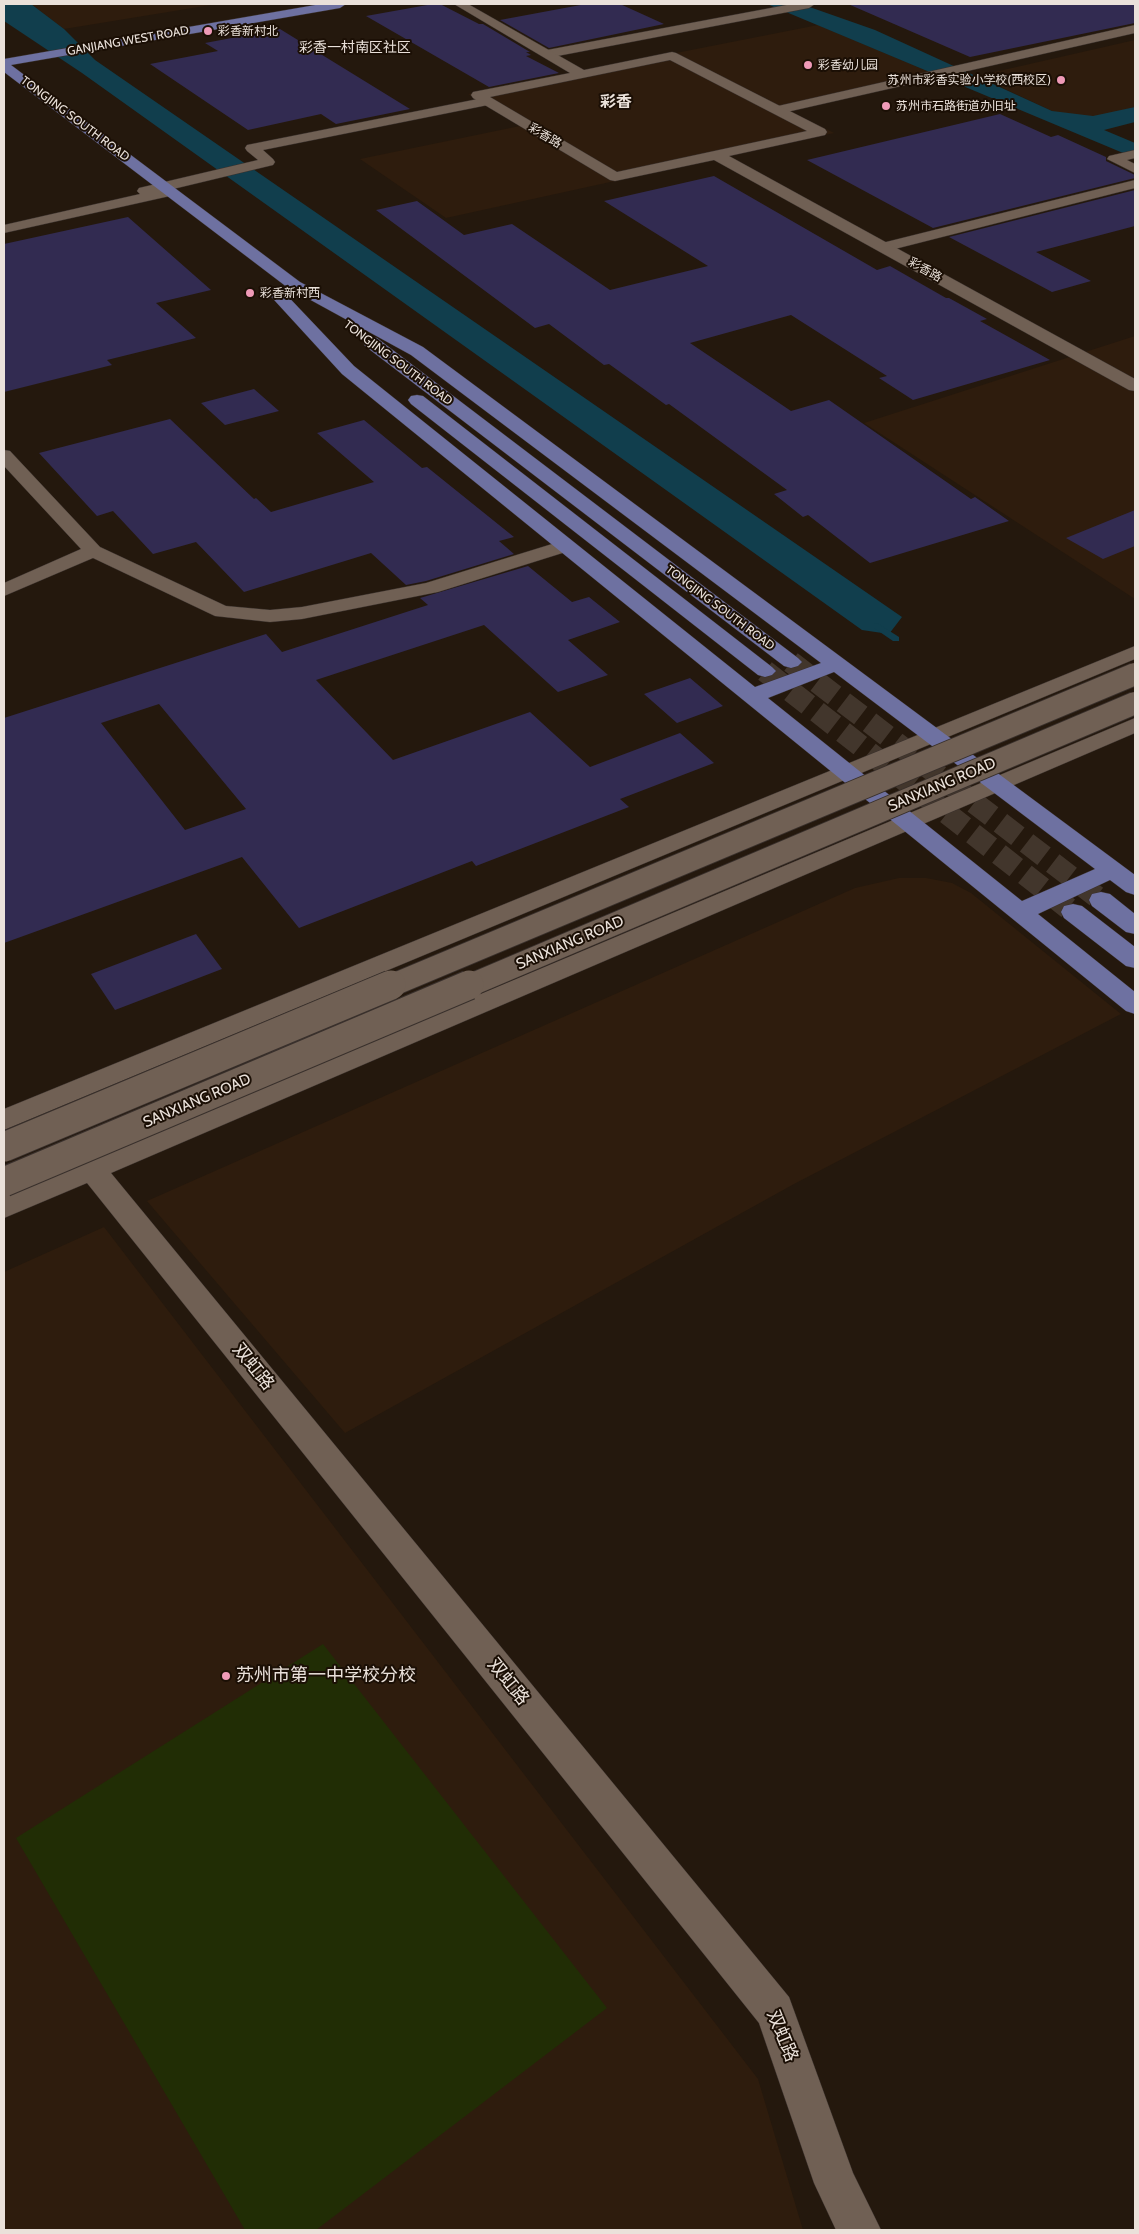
<!DOCTYPE html>
<html>
<head>
<meta charset="utf-8">
<style>
	body { margin:0 }
	#map { position:relative; width:1139px; height:2234px; overflow:hidden; background:#24180d; font-family:Cabin,sans-serif }
	canvas { display:block }
	.frame { position:absolute; inset:0; border:5px solid #eae1da; pointer-events:none }
</style>
</head>
<body>
<div id="map">
<canvas width="1139" height="2234"></canvas>
<div class="frame"></div>
</div>
<script>
const c = document.querySelector('canvas').getContext('2d');
c.lineJoin = 'round';
function paint(path, color) {
  c.fillStyle = color;
  c.fill(path, 'evenodd');
}
function shape(rows) {
  const path = new Path2D();
  for (const r of rows) {
    path.moveTo(r[0], r[1]);
    for (let i = 2; i < r.length; i += 2) path.lineTo(r[i], r[i + 1]);
  }
  return path;
}
function stroke(path, color, width, dash) {
  c.strokeStyle = color;
  c.lineWidth = width;
  c.lineCap = dash ? 'butt' : 'round';
  c.setLineDash(dash || []);
  c.stroke(path);
}
function drawText(font, color, halo, rows, align = 'center') {
  c.font = font + ' Cabin,"Noto Sans SC",sans-serif';
  c.lineWidth = 4;
  c.setLineDash([]);
  c.textBaseline = 'middle';
  c.strokeStyle = halo;
  c.fillStyle = color;
  for (const [text, x, y, turn = 0] of rows) {
    c.save();
    c.translate(x, y);
    c.rotate((+turn || 0) * Math.PI / 180);
    c.textAlign = isNaN(turn) ? turn : align;
    if (halo) c.strokeText(text, 0, 0);
    c.fillText(text, 0, 0);
    c.restore();
  }
}
const built = shape([
	[31,4,217,4,64,29],
	[818,25,932,73,782,107,834,133,446,218,360,159,520,126,468,94],
	[1135,40,1135,107,1082,121,1052,111,977,76],
	[1135,336,1135,599,864,423],
	[899,878,926,878,952,883,971,893,1121,1014,794,1184,345,1433,147,1201,855,888],
	[104,1227,758,2079,803,2230,4,2230,4,1272]
]);
const green = shape([
	[323,1644,607,2008,316,2230,245,2230,16,1838]
]);
const water = shape([
	[4,4,31,4,64,29,95,60,902,617,889,634,862,630,82,73,4,21],
	[767,4,801,4,875,30,1052,111,1093,116,1135,107,1135,122,1104,130,1135,143,1135,158]
]);
const stream = shape([
	[877,623,899,637,899,641,893,641,874,628,874,624,877,623]
]);
const building = shape([
	[433,4,440,4,479,24,483,24,530,52,526,52,531,55,526,56,559,73,489,87,366,16],
	[586,4,620,4,664,24,549,48,500,20],
	[848,4,1135,4,1135,23,970,57],
	[280,29,410,109,336,124,321,114,248,130,150,64,218,51,205,43],
	[1000,114,1051,137,1058,135,1106,157,1106,161,1135,175,1135,178,933,228,807,160],
	[714,176,877,270,890,266,946,298,949,298,987,319,980,321,1050,360,913,400,879,378,887,376,791,315,690,343,791,411,829,400,971,499,975,497,1009,521,870,563,808,515,803,517,774,494,787,490,669,404,666,405,609,364,604,365,549,324,535,328,376,210,417,201,464,235,512,224,610,290,708,266,604,201],
	[1135,190,1135,226,1036,252,1091,281,1052,292,949,237],
	[128,217,211,290,156,303,196,338,107,360,112,365,4,392,4,244],
	[254,389,279,411,225,425,201,403],
	[170,419,254,499,256,498,271,512,374,482,317,433,364,420,422,468,427,467,514,537,499,541,514,554,426,581,406,585,371,553,244,592,196,542,153,554,113,511,97,516,39,453],
	[1135,510,1135,546,1103,559,1066,538],
	[528,566,572,602,589,597,620,622,568,640,608,675,558,692,484,625,316,680,393,760,530,712,590,767,680,733,714,763,620,799,629,807,476,866,472,861,299,928,242,857,4,943,4,718,266,634,282,652,428,605,420,598],
	[159,704,246,809,185,830,101,723],
	[690,678,723,706,677,723,644,694],
	[196,934,222,969,115,1010,91,974]
]);
const primaryTunnel = shape([
	[791,662,1101,900],
	[765,671,1073,912]
]);
const street = shape([
	[792,4,815,4,809,8,547,58,541,54,547,50,792,4],
	[1135,25,1135,33,778,114,771,110,778,106,1135,25],
	[488,97,495,101,493,104,263,150,273,159,275,162,273,165,169,190,172,193,170,196,4,233,4,225,140,194,137,191,139,188,258,160,247,151,245,148,247,145,488,97],
	[1135,150,1135,158,1127,160,1135,164,1135,173,1107,159,1109,156,1135,150],
	[1135,180,1135,188,883,252,875,247,878,244,1135,180],
	[4,450,10,451,100,547,226,606,270,610,302,607,426,583,565,540,572,542,575,546,572,550,438,592,302,619,270,622,215,616,93,558,4,596,4,583,81,549,4,466,4,450]
]);
const secondary = shape([
	[454,4,468,4,584,70,672,52,676,53,825,129,827,132,825,135,729,156,1135,379,1135,391,1129,390,714,160,615,181,610,180,473,98,471,95,473,92,570,73,454,4],
	[670,60,807,131,617,172,490,97,670,60],
	[1135,646,1135,659,4,1130,4,1109,1135,646],
	[1135,718,1135,733,111,1173,789,1997,853,2173,881,2230,836,2230,814,2183,759,2023,87,1183,4,1218,4,1195,1135,718]
]);
const primary = shape([
	[321,4,346,4,340,8,11,65,300,282,423,347,1135,875,1135,895,1126,892,1110,880,1038,914,1135,992,1135,1014,1126,1011,342,374,265,290,267,287,279,287,354,366,755,687,821,663,411,355,307,298,300,297,4,72,4,59,321,4],
	[834,672,1095,869,1022,901,768,698,834,672],
	[371,337,377,338,798,658,802,662,798,666,791,668,784,666,365,346,363,342,365,338,371,337],
	[417,395,423,396,772,667,776,671,772,675,765,677,758,675,411,404,408,400,411,396,417,395],
	[1101,892,1110,894,1135,914,1135,934,1126,932,1092,906,1089,900,1092,894,1101,892],
	[1073,904,1082,906,1135,947,1135,968,1126,966,1064,918,1061,912,1064,906,1073,904]
]);
const secondaryBridgeFar1 = shape([
	[388,987,1135,674],
	[466,987,1135,703]
]);
const secondaryBridge = shape([
	[4,1147,391,985],
	[4,1182,469,985]
]);
const markers = [
	[208,31,5,"#ef9ab7"],
	[808,65,5,"#ef9ab7"],
	[1061,80,5,"#ef9ab7"],
	[886,106,5,"#ef9ab7"],
	[250,293,5,"#ef9ab7"],
	[226,1676,5,"#ef9ab7"]
];
const farPoinames = [
	["彩香新村北",218,31],
	["彩香幼儿园",818,65],
	["苏州市彩香实验小学校(西校区)",1051,80,"right"],
	["苏州市石路街道办旧址",896,106],
	["彩香新村西",260,293]
];
const farStreetnames = [
	["GANJIANG WEST ROAD",128,41,-10],
	["TONGJING SOUTH ROAD",75,119,37],
	["彩香路",545,136,31],
	["彩香路",925,270,29],
	["TONGJING SOUTH ROAD",398,363,37],
	["TONGJING SOUTH ROAD",720,608,37]
];
const farNeighbourhoodnames = [
	["彩香一村南区社区",355,48]
];
const streetNames = [
	["SANXIANG ROAD",942,785,-23],
	["SANXIANG ROAD",570,943,-23],
	["SANXIANG ROAD",197,1101,-23]
];
const farDistrictnames = [
	["彩香",616,102]
];
const nearStreetnames = [
	["双虹路",253,1367,51],
	["双虹路",508,1682,51],
	["双虹路",782,2036,68]
];
const nearPoinames = [
	["苏州市第一中学校分校",236,1676]
];
paint(built, '#2e1c0d');
paint(green, '#212d05');
paint(water, '#113e4d');
paint(stream, '#113e4d');
paint(building, '#322b51');
stroke(primaryTunnel, '#42362c', 22, [22, 11]);
stroke(street, '#39302c', 1);
stroke(secondary, '#39302c', 1);
stroke(primary, '#39302c', 1);
paint(street, '#706054');
paint(secondary, '#706054');
paint(primary, '#6e71a1');
stroke(secondaryBridgeFar1, '#39302c', 24, []);
stroke(secondaryBridge, '#39302c', 31, []);
stroke(secondaryBridgeFar1, '#706054', 22);
stroke(secondaryBridge, '#706054', 29);
for (const [x, y, r, color] of markers) {
  const dot = new Path2D();
  dot.arc(x, y, r, 0, 2 * Math.PI);
  c.fillStyle = color;
  c.fill(dot);
  stroke(dot, '#1b0f05', 2);
}
drawText('12px', '#eae1da', '#1b0f05', farPoinames, 'left');
drawText('12px', '#eae1da', '#1b0f05', farStreetnames);
drawText('14px', '#eae1da', '#1b0f05', farNeighbourhoodnames);
drawText('15px', '#eae1da', '#1b0f05', streetNames);
drawText('bold 16px', '#eae1da', '#1b0f05', farDistrictnames);
drawText('18px', '#eae1da', '#1b0f05', nearStreetnames);
drawText('18px', '#eae1da', '#1b0f05', nearPoinames, 'left');
</script>
</body>
</html>
